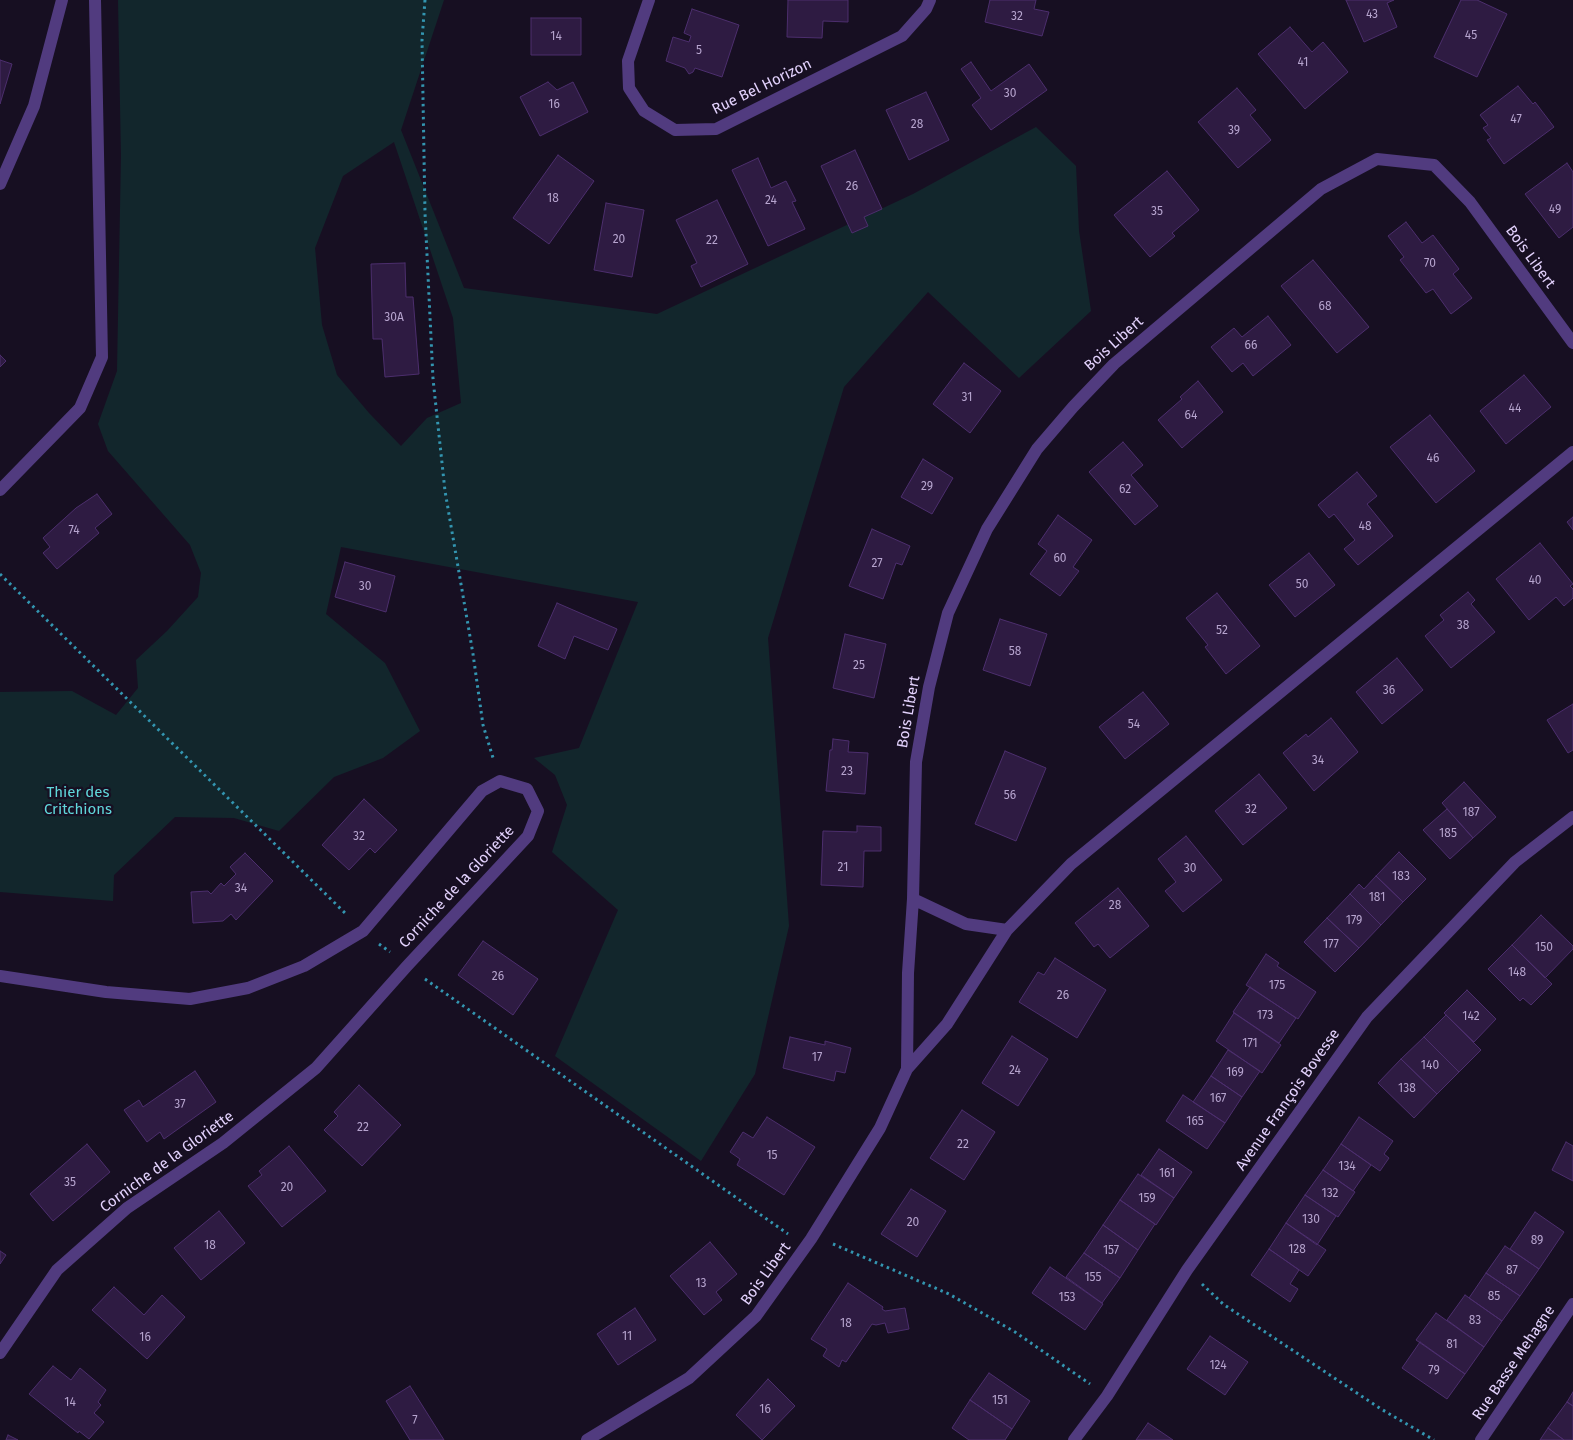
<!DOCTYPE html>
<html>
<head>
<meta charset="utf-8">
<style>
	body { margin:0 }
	canvas { display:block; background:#170f22 }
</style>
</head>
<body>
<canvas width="1573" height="1440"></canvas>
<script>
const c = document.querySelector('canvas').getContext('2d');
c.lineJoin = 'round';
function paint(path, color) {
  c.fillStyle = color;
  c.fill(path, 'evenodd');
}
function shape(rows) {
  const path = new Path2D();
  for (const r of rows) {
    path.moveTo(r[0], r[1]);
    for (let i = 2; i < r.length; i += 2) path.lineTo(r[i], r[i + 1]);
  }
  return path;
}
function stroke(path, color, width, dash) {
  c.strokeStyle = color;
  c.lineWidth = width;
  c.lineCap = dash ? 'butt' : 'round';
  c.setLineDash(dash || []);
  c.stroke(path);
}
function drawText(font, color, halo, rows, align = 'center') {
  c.font = font + ' "Fira Sans",sans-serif';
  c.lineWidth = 4.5;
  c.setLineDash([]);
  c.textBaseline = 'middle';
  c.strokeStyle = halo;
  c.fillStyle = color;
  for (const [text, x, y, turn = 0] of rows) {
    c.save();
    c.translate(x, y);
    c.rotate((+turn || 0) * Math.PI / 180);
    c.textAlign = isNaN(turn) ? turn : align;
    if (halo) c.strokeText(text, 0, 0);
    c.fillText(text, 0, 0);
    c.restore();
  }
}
const green = shape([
	[118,0,444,0,401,130,464,288,657,314,913,194,1036,127,1076,166,1079,231,1091,311,1019,378,928,292,844,387,768,638,789,926,755,1074,701,1161,555,1056,618,910,552,852,567,805,555,775,534,758,579,748,638,602,341,547,326,614,385,663,420,731,383,758,334,777,279,831,234,818,175,817,114,875,113,901,0,892,0,692,72,691,116,715,138,688,136,660,167,631,198,597,201,573,190,545,108,451,98,424,117,371,121,156],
	[394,142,453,318,461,403,427,418,401,446,369,413,337,375,322,325,315,248,343,176]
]);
const building = shape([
	[788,0,848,0,848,22,823,21,822,38,787,37,788,0],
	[990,0,1036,0,1034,9,1049,12,1042,36,985,22,990,0],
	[1346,0,1394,0,1387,3,1397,27,1364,42,1346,0],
	[1461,0,1477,0,1507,14,1477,77,1434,57,1461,0],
	[692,9,739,25,722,77,695,68,693,72,689,74,685,68,666,61,673,37,689,42,691,36,684,33,692,9],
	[531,18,581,18,581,55,531,55,531,18],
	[1290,27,1312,52,1323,42,1348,72,1305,109,1258,54,1290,27],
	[0,60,12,64,0,104,0,60],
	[971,62,991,91,1029,64,1047,90,991,130,972,105,981,98,961,69,971,62],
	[548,82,557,90,573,82,588,112,540,136,520,97,548,82],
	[1518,86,1533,104,1535,102,1554,127,1504,164,1487,140,1491,138,1483,128,1488,125,1480,115,1518,86],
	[1237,88,1256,110,1250,115,1271,140,1238,168,1198,122,1237,88],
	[926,92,949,140,909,160,886,110,926,92],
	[855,150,882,209,864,217,868,226,852,233,821,166,855,150],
	[558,155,594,181,549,244,513,218,558,155],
	[758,158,771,188,786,181,796,201,792,202,805,229,768,246,732,170,758,158],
	[1567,163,1573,172,1573,227,1559,238,1525,194,1567,163],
	[1167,171,1199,210,1172,233,1175,236,1150,257,1114,215,1167,171],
	[717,200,748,264,701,287,691,266,697,263,676,220,717,200],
	[606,203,644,210,632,277,594,270,606,203],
	[1406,222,1422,243,1433,235,1459,269,1453,274,1472,298,1451,314,1433,289,1426,293,1400,260,1404,257,1388,236,1406,222],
	[1313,260,1369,327,1337,353,1281,286,1313,260],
	[405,263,406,297,413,297,419,374,385,377,382,339,373,339,371,264,405,263],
	[1268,316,1291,345,1253,376,1243,363,1232,372,1211,347,1234,328,1242,337,1268,316],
	[0,355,6,361,0,367,0,355],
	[964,363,1001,391,970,433,933,404,964,363],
	[1524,375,1551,407,1506,444,1480,411,1524,375],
	[1198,381,1223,412,1182,448,1158,420,1182,399,1180,397,1198,381],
	[1430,415,1475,471,1436,503,1390,447,1430,415],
	[1123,442,1143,465,1131,475,1158,506,1135,525,1089,472,1123,442],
	[923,459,953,478,932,514,901,497,923,459],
	[1357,472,1377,496,1367,504,1393,536,1358,565,1344,549,1355,540,1334,514,1329,518,1318,505,1357,472],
	[97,494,112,514,95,528,99,533,57,569,43,553,50,547,43,538,76,508,97,494],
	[1058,515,1092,540,1073,567,1079,571,1060,596,1030,574,1047,551,1038,544,1058,515],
	[1573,517,1573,530,1567,522,1573,517],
	[872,529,910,546,902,565,896,563,883,599,849,586,872,529],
	[1540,543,1573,584,1570,586,1573,589,1573,598,1564,606,1556,597,1529,620,1496,579,1540,543],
	[1309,553,1335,585,1295,617,1269,585,1309,553],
	[345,562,395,576,386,612,335,597,345,562],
	[1468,592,1475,600,1471,604,1495,632,1451,668,1425,636,1444,620,1440,615,1468,592],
	[1217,593,1260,646,1226,674,1205,647,1208,645,1186,618,1217,593],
	[557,603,617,629,608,650,574,636,565,659,538,646,557,603],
	[1000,619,1047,634,1030,686,983,670,1000,619],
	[845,634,886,644,874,698,833,688,845,634],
	[1397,658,1423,690,1382,724,1356,692,1397,658],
	[1143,692,1169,724,1125,759,1099,727,1143,692],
	[1573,704,1573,750,1568,753,1547,720,1573,704],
	[1331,718,1358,752,1314,791,1283,753,1306,734,1308,737,1331,718],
	[833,739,849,741,848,752,868,753,865,794,826,791,830,750,832,750,833,739],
	[1005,751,1046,768,1016,841,975,824,1005,751],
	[1259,774,1287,808,1243,845,1215,811,1259,774],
	[1464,782,1496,817,1473,838,1442,803,1464,782],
	[364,799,397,830,375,853,370,848,349,870,322,845,364,799],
	[1447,809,1473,838,1450,859,1423,830,1447,809],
	[857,826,881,827,881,851,864,851,863,887,821,885,823,831,857,832,857,826],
	[1186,836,1222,880,1183,912,1165,891,1176,882,1158,859,1186,836],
	[1399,852,1426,879,1403,902,1376,876,1399,852],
	[245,853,273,881,236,920,231,914,223,921,193,923,191,892,208,891,211,894,221,883,224,886,236,874,230,867,245,853],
	[1376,876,1403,902,1381,925,1350,894,1359,884,1364,889,1376,876],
	[1118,888,1149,926,1110,958,1098,944,1094,947,1075,923,1118,888],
	[1350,894,1381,925,1359,948,1327,918,1350,894],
	[1541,915,1573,946,1573,949,1545,978,1512,945,1541,915],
	[1327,918,1359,948,1335,972,1304,942,1327,918],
	[483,941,538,979,513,1015,458,975,483,941],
	[1512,945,1552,984,1531,1005,1523,998,1520,1001,1488,969,1512,945],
	[1266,954,1279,963,1277,966,1316,992,1298,1019,1246,985,1266,954],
	[1055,958,1106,990,1077,1038,1019,1002,1038,972,1044,975,1055,958],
	[1250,987,1296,1018,1279,1043,1233,1012,1250,987],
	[1467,990,1496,1019,1474,1042,1444,1013,1467,990],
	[1234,1013,1281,1045,1262,1073,1216,1041,1234,1013],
	[1446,1015,1481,1050,1459,1072,1424,1037,1446,1015],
	[1012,1036,1048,1059,1018,1106,982,1083,1012,1036],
	[790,1037,825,1045,825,1041,851,1048,845,1073,836,1071,834,1081,783,1068,790,1037],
	[1424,1037,1459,1072,1437,1094,1401,1059,1424,1037],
	[1228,1050,1260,1071,1242,1097,1211,1076,1228,1050],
	[1401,1059,1437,1094,1414,1118,1378,1083,1401,1059],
	[195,1071,216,1102,164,1139,160,1132,147,1142,124,1110,139,1100,143,1107,195,1071],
	[1211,1076,1242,1097,1225,1123,1193,1102,1211,1076],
	[359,1085,401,1125,362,1166,324,1130,338,1116,334,1112,359,1085],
	[1183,1095,1225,1123,1207,1149,1166,1121,1183,1095],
	[962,1110,995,1132,964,1180,930,1158,962,1110],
	[767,1117,815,1147,784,1195,737,1165,740,1159,730,1152,743,1132,753,1138,767,1117],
	[1359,1117,1393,1141,1384,1154,1389,1158,1380,1171,1341,1144,1359,1117],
	[1566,1142,1573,1146,1573,1181,1552,1170,1566,1142],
	[87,1144,110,1172,53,1221,30,1194,87,1144],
	[1341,1144,1371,1165,1353,1191,1323,1170,1341,1144],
	[289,1146,326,1191,282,1227,248,1186,262,1175,259,1171,289,1146],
	[1159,1149,1192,1172,1174,1198,1141,1175,1159,1149],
	[1323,1170,1355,1192,1338,1217,1305,1195,1323,1170],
	[1138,1174,1174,1198,1156,1225,1120,1200,1138,1174],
	[911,1189,946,1211,917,1257,881,1234,911,1189],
	[1305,1195,1336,1216,1317,1245,1286,1223,1305,1195],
	[1120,1200,1155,1224,1138,1250,1103,1225,1120,1200],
	[219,1211,245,1243,201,1280,174,1248,219,1211],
	[1535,1212,1564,1232,1539,1269,1510,1249,1535,1212],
	[1286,1223,1326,1250,1308,1276,1269,1249,1286,1223],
	[1103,1225,1138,1250,1120,1278,1084,1253,1103,1225],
	[710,1242,737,1274,716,1292,722,1300,704,1315,670,1276,710,1242],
	[1505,1246,1539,1269,1520,1296,1486,1273,1505,1246],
	[1269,1249,1299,1270,1290,1284,1298,1289,1290,1302,1251,1275,1269,1249],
	[0,1251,6,1255,0,1264,0,1251],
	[1084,1253,1120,1278,1102,1303,1066,1277,1084,1253],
	[1050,1267,1103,1304,1085,1330,1032,1293,1050,1267],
	[1486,1273,1520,1296,1502,1321,1469,1298,1486,1273],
	[848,1283,883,1307,882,1309,885,1311,905,1308,909,1329,888,1333,885,1323,876,1325,872,1324,846,1362,842,1360,839,1367,823,1356,827,1349,811,1339,848,1283],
	[114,1287,144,1315,162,1295,185,1317,147,1359,92,1310,114,1287],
	[1465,1295,1502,1321,1484,1347,1447,1320,1465,1295],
	[635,1308,656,1340,618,1365,597,1334,635,1308],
	[1436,1313,1484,1347,1465,1374,1416,1340,1436,1313],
	[1210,1336,1248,1362,1225,1395,1187,1369,1210,1336],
	[1420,1342,1465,1374,1447,1399,1402,1368,1420,1342],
	[53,1366,71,1380,80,1368,106,1390,98,1402,101,1405,94,1413,104,1422,89,1439,79,1431,78,1433,29,1394,53,1366],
	[989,1373,1030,1401,1012,1429,970,1400,989,1373],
	[768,1379,795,1406,762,1440,736,1415,768,1379],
	[410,1386,444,1440,410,1440,386,1401,410,1386],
	[1573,1392,1573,1406,1567,1402,1573,1392],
	[970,1400,1012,1429,1005,1440,969,1440,952,1428,970,1400],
	[1567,1402,1573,1406,1573,1440,1564,1440,1548,1428,1567,1402],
	[1148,1423,1173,1440,1136,1440,1148,1423],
	[1548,1428,1564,1440,1540,1440,1548,1428],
	[8,1435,18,1440,6,1440,8,1435]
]);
const path = shape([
	[425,0,422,40,425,213,433,379,445,491,473,654,483,725,494,761],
	[0,574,347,915],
	[379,944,390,952],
	[425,979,788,1234],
	[833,1244,949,1294,1015,1332,1090,1384],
	[1202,1284,1223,1304,1381,1409,1434,1440]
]);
const minor = shape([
	[649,0,628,61,629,88,644,111,675,130,716,129,902,36,926,9,930,0],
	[0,184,34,106,62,0],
	[0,490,80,408,102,357,95,0],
	[913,899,966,924,1007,930],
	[0,976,106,992,190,999,248,988,304,966,363,931,482,791,500,781,527,789,538,811,528,836,407,966,316,1068,223,1143,127,1208,57,1270,0,1353],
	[907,1069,908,973,913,899,916,762,929,687,948,613,987,529,1037,449,1073,407,1114,364,1321,189,1377,159,1434,165,1470,202,1573,343],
	[587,1440,689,1378,756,1316,811,1239,880,1128,907,1069,947,1024,1007,930,1071,864,1573,452],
	[1074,1440,1107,1396,1187,1270,1367,1017,1515,862,1573,817],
	[1481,1440,1573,1304]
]);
const numberNames = [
	["43",1372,15],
	["32",1017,17],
	["45",1471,36],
	["14",556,37],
	["5",699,51],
	["41",1303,63],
	["30",1010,94],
	["16",554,105],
	["47",1516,120],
	["28",917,125],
	["39",1234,131],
	["26",852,187],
	["18",553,199],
	["24",771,201],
	["49",1555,210],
	["35",1157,212],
	["20",619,240],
	["22",712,241],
	["70",1430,264],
	["68",1325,307],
	["30A",394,318],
	["66",1251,346],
	["31",967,398],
	["44",1515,409],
	["64",1191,416],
	["46",1433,459],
	["29",927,487],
	["62",1125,490],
	["48",1365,527],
	["74",74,531],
	["60",1060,559],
	["27",877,564],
	["40",1535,581],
	["50",1302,585],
	["30",365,587],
	["38",1463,626],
	["52",1222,631],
	["58",1015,652],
	["25",859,666],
	["36",1389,691],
	["54",1134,725],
	["34",1318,761],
	["23",847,772],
	["56",1010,796],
	["32",1251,810],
	["187",1471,813],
	["185",1448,834],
	["32",359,837],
	["21",843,868],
	["30",1190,869],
	["183",1401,877],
	["34",241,889],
	["181",1377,898],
	["28",1115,906],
	["179",1354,921],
	["177",1331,945],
	["150",1544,948],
	["148",1517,973],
	["26",498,977],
	["175",1277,986],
	["26",1063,996],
	["173",1265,1016],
	["142",1471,1017],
	["171",1250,1044],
	["17",817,1058],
	["140",1430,1066],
	["24",1015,1071],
	["169",1235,1073],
	["138",1407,1089],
	["167",1218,1099],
	["37",180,1105],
	["165",1195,1122],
	["22",363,1128],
	["22",963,1145],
	["15",772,1156],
	["134",1347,1167],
	["161",1167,1174],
	["35",70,1183],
	["20",287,1188],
	["132",1330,1194],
	["159",1147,1199],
	["130",1311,1220],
	["20",913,1223],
	["89",1537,1241],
	["18",210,1246],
	["128",1297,1250],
	["157",1111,1251],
	["87",1512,1271],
	["155",1093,1278],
	["13",701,1284],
	["85",1494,1297],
	["153",1067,1298],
	["83",1475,1321],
	["18",846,1324],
	["11",627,1337],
	["16",145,1338],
	["81",1452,1345],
	["124",1218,1366],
	["79",1434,1371],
	["151",1000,1401],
	["14",70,1403],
	["16",765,1410],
	["7",415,1421]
];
const streetNames = [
	["Rue Bel Horizon",762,87,-26],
	["Bois Libert",1530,257,54],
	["Bois Libert",1114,344,-42],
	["Bois Libert",909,712,-80],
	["Corniche de la Gloriette",457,887,-47],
	["Avenue François Bovesse",1288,1100,-55],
	["Corniche de la Gloriette",167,1162,-36],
	["Bois Libert",766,1274,-54],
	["Rue Basse Mehagne",1514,1363,-56]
];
const parkNames = [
	["Thier des",78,793],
	["Critchions",78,810]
];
paint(green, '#12262c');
paint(building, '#2e1b42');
stroke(building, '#4c2e6d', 1);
stroke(path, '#3395b0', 3, [2.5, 4]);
stroke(minor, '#513b7f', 12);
drawText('12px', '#b6a4ce', null, numberNames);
drawText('15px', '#e3d2fd', '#170f22', streetNames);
drawText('15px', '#60d7da', '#170f22', parkNames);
</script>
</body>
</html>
